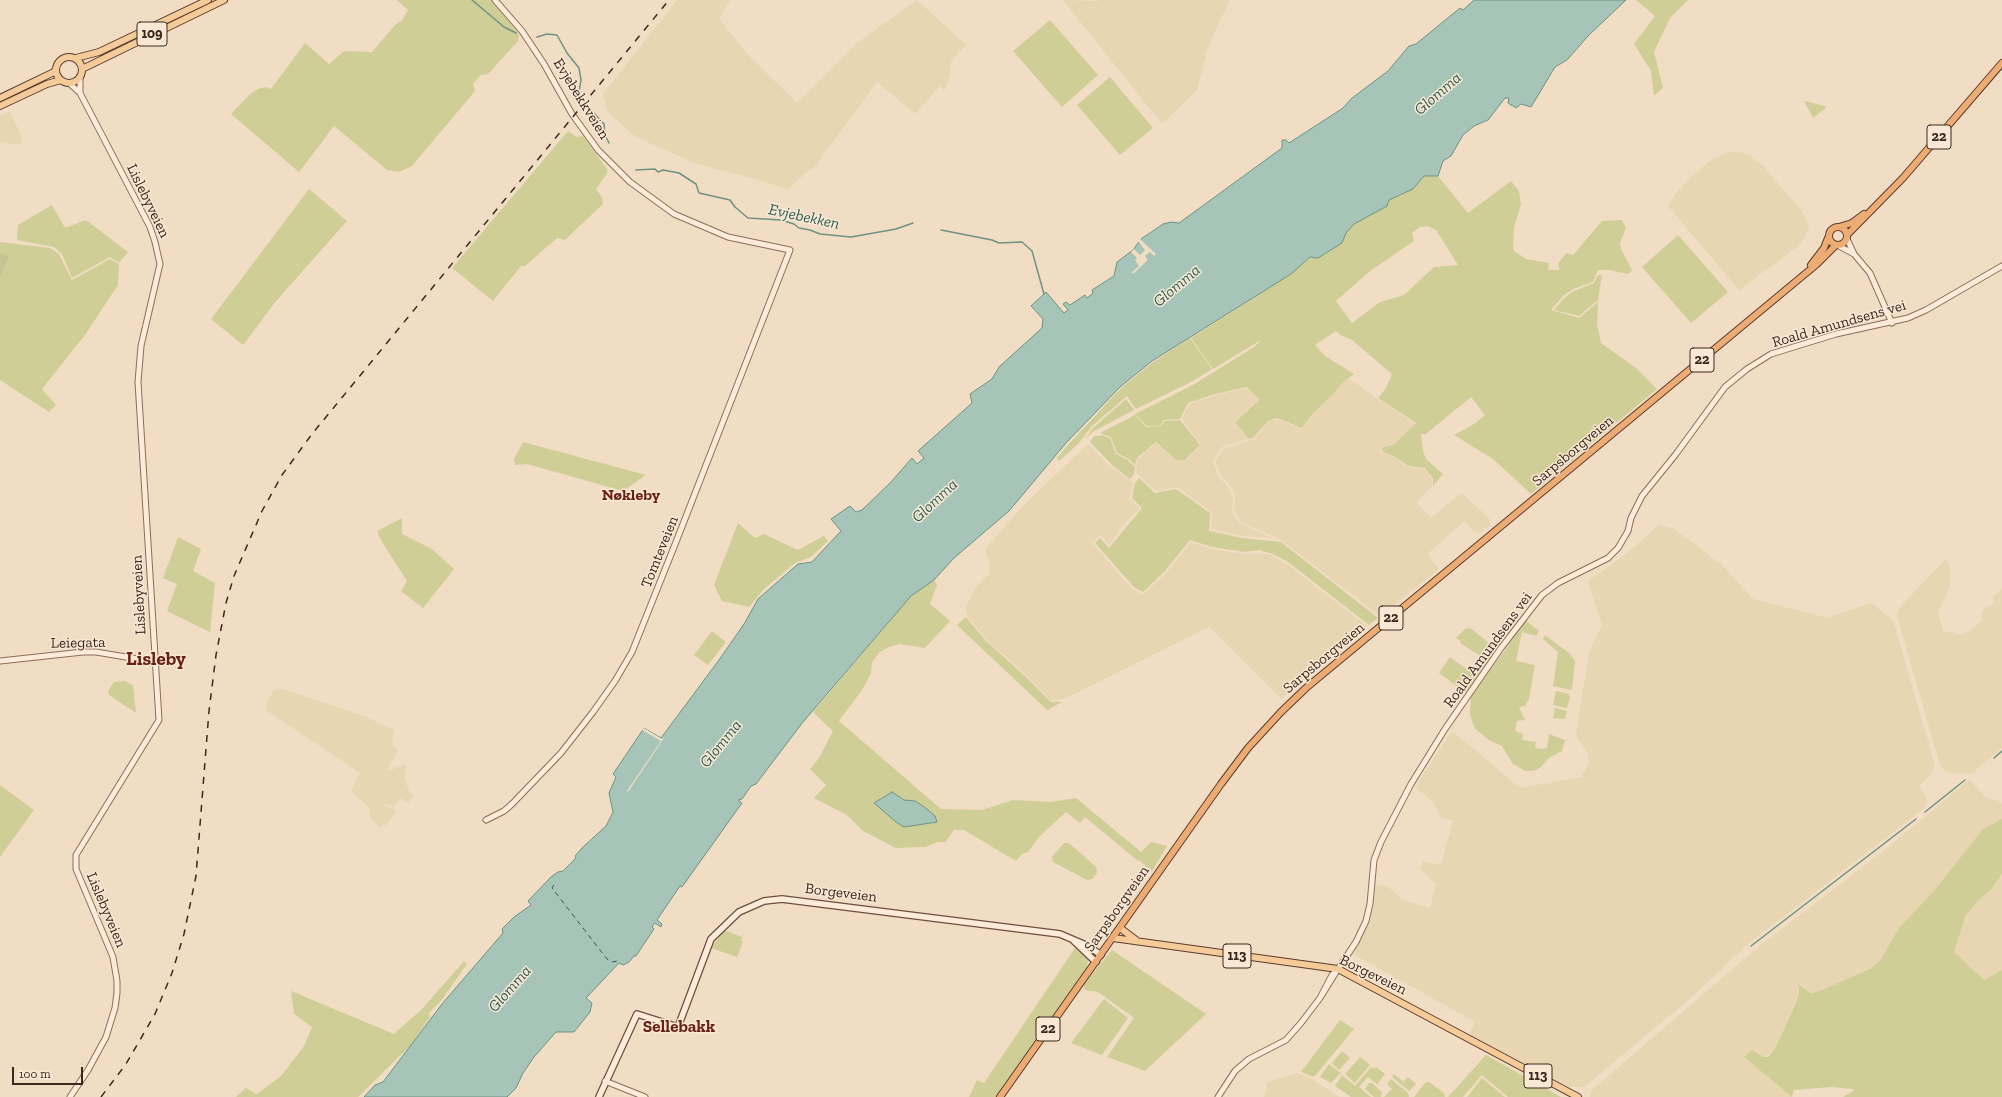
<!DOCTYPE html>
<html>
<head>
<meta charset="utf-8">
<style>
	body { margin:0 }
	#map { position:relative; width:2002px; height:1097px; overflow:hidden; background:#f1ddc4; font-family:"Zilla Slab",serif }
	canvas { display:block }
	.scale { position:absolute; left:12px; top:1067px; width:71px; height:18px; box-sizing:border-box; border:2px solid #3c281e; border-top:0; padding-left:5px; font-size:12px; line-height:14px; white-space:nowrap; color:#3c281e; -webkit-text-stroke:3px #f8e8d4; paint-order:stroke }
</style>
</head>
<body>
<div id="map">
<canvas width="2002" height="1097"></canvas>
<div class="scale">100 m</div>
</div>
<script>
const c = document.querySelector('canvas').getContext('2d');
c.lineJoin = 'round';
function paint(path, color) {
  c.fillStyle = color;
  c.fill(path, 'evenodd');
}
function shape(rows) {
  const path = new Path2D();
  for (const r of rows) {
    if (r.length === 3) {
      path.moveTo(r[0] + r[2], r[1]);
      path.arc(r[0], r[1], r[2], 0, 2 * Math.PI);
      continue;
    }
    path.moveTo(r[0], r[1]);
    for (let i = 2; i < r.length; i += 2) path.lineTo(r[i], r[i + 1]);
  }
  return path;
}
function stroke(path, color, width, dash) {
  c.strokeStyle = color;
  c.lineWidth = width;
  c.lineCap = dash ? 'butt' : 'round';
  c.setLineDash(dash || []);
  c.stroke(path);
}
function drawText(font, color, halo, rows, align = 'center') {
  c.font = font + ' "Zilla Slab",serif';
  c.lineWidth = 3;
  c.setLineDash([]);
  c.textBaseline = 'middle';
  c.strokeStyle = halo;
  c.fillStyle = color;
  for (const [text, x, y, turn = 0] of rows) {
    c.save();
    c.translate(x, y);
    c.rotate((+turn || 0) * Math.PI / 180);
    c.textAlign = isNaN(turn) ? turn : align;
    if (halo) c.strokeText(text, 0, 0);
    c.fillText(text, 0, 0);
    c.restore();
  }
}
const farmland = shape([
	[677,0,730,0,719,18,747,54,797,103,857,43,917,0,966,45,951,61,950,76,945,90,940,86,915,114,877,82,816,165,787,189,755,179,694,163,636,137,608,112,603,94],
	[1063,0,1098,1,1099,0,1230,0,1209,44,1197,90,1162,124],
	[10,111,22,138,22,143,17,145,0,142,0,116],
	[1732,152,1747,154,1763,166,1800,209,1806,218,1809,226,1805,237,1797,247,1739,290,1668,206,1676,193,1688,180,1707,163,1723,154],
	[1349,379,1415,424,1394,443,1381,448,1381,452,1396,458,1407,467,1425,469,1432,479,1432,486,1416,502,1431,517,1462,493,1489,518,1490,526,1478,534,1473,531,1465,521,1427,554,1439,569,1380,616,1281,540,1240,521,1234,510,1235,499,1232,488,1221,476,1215,461,1223,449,1254,439,1269,421,1277,419,1302,429,1312,416,1341,384],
	[1247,388,1258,400,1234,422,1247,439,1222,447,1213,461,1219,477,1230,489,1233,499,1232,511,1238,522,1272,538,1242,536,1211,529,1212,512,1177,487,1156,491,1136,473,1138,459,1156,443,1176,460,1184,462,1201,445,1182,419,1189,404,1216,395],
	[1088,444,1110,466,1133,483,1129,499,1140,508,1124,524,1109,545,1101,535,1092,542,1132,589,1143,595,1167,572,1191,542,1212,549,1244,554,1259,553,1272,555,1287,564,1368,627,1281,699,1209,627,1066,698,1051,701,1026,675,986,639,968,617,966,607,976,587,989,574,989,561,985,549,1024,505],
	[1659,525,1673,528,1722,565,1753,599,1828,618,1871,603,1893,620,1934,762,1934,768,1932,773,1919,786,1928,801,1925,808,1749,943,1694,995,1584,1087,1570,1087,1469,1036,1475,1022,1353,954,1369,924,1374,905,1375,885,1387,886,1402,899,1430,908,1436,884,1420,869,1423,861,1441,865,1453,821,1442,818,1433,802,1415,787,1452,731,1520,788,1581,777,1589,763,1588,753,1576,736,1589,652,1602,625,1588,581,1620,559],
	[1945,560,1947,560,1950,568,1950,586,1938,613,1944,633,1952,631,1958,635,1971,630,1983,620,1982,611,1995,602,1992,597,2002,589,2002,748,1971,774,1950,773,1944,770,1940,765,1897,616,1899,608],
	[279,688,329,704,366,717,394,730,392,744,398,751,387,770,383,769,386,770,394,769,404,764,406,766,404,776,409,791,414,796,408,803,401,798,394,807,377,802,397,811,386,825,379,827,369,816,370,808,351,791,360,773,266,710,266,704,274,690],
	[1969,780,1987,798,1999,801,2002,804,2002,819,1983,829,1933,892,1899,928,1881,959,1872,968,1821,991,1810,993,1798,984,1797,998,1775,1049,1765,1057,1752,1050,1745,1057,1792,1097,1590,1097,1591,1091,1758,947,1881,853],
	[2002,874,2002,970,1984,980,1954,952,1966,915,1980,899,1990,891],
	[1297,1073,1312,1079,1339,1097,1264,1097,1268,1082]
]);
const green = shape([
	[397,0,491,0,498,5,517,29,519,36,518,41,488,74,481,75,473,84,475,91,412,166,399,172,387,170,334,126,299,172,231,114,250,94,258,89,265,87,271,89,305,43,329,64,344,51,372,52,396,24,402,21,408,10],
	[1636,0,1688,0,1670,18,1654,52,1663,88,1654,96,1651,71,1634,44,1655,16],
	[1050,20,1098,75,1062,107,1013,51],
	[1110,77,1153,128,1120,155,1077,105],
	[1804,101,1825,106,1826,108,1813,118],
	[568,131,577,137,583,136,607,169,607,174,596,189,602,197,603,204,565,240,557,238,525,266,521,266,493,301,452,268],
	[1424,176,1438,176,1468,213,1511,181,1519,191,1521,204,1514,228,1513,250,1526,259,1549,263,1548,270,1560,270,1558,264,1566,253,1573,255,1602,221,1622,220,1626,228,1620,243,1621,249,1632,270,1628,274,1609,270,1598,270,1593,282,1573,289,1563,296,1551,310,1579,318,1598,302,1597,324,1601,343,1636,368,1657,389,1531,494,1493,459,1454,435,1474,424,1485,415,1471,397,1426,434,1421,434,1423,451,1426,459,1443,474,1433,486,1433,479,1425,468,1408,466,1397,458,1382,451,1382,448,1394,444,1416,423,1378,398,1386,388,1392,374,1352,340,1340,335,1336,331,1315,345,1325,356,1354,374,1341,384,1337,390,1311,416,1302,428,1277,418,1268,421,1253,438,1248,439,1235,422,1259,400,1247,387,1215,394,1188,403,1180,419,1164,420,1159,427,1147,426,1135,414,1193,385,1254,347,1261,340,1213,369,1191,338,1291,274,1310,257,1318,258,1342,243,1346,233,1354,224,1386,206,1389,200,1413,189],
	[1427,226,1436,230,1458,265,1434,267,1404,295,1380,302,1352,323,1336,301,1370,271,1414,241,1412,233,1420,227],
	[309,189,347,221,277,300,243,345,211,319],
	[52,205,65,228,86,220,128,252,119,263,110,257,72,278,62,254,54,247,17,240,18,225],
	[1678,235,1728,292,1691,323,1642,267],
	[0,242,50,248,59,254,72,280,110,259,119,264,118,285,85,335,42,389,56,405,49,412,0,380],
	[1598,275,1602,275,1598,300,1579,316,1554,310,1564,298,1574,291,1594,283],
	[1190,338,1212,369,1191,382,1136,409,1127,396,1092,426,1079,443,1059,461,1057,458,1068,445,1121,388,1153,362],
	[1126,399,1134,410,1094,431,1085,439,1093,428],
	[1135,415,1146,427,1160,427,1165,421,1180,420,1200,445,1184,461,1176,460,1156,442,1137,458,1135,465,1129,459,1117,453,1111,437,1100,433],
	[1102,435,1110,438,1116,454,1128,460,1135,467,1134,474,1130,479,1112,465,1090,442,1093,437],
	[523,442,646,475,623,491,527,464,515,465,514,459],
	[1139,478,1155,493,1176,489,1210,513,1209,531,1242,538,1281,542,1378,618,1369,625,1288,562,1273,554,1259,550,1245,552,1212,547,1190,540,1165,571,1143,592,1134,587,1095,543,1100,538,1109,548,1142,508,1132,498,1135,483],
	[402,518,402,534,432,549,454,569,423,608,401,591,407,581,382,542,377,531],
	[738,523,755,538,764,534,798,550,824,536,828,541,811,557,795,563,764,589,749,607,722,601,714,585],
	[178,537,201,549,193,571,215,583,210,632,167,611,177,584,163,578],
	[934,580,937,585,930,604,950,621,925,648,900,644,889,647,880,652,872,662,871,673,862,690,839,721,941,809,982,810,1013,800,1051,802,1076,798,1141,852,1151,842,1167,846,1152,871,1139,860,1138,861,1085,817,1080,823,1066,812,1040,836,1028,852,1022,854,1016,861,964,830,954,830,945,842,938,842,925,847,896,848,863,831,847,815,814,798,826,785,810,769,819,758,833,731,813,712,911,596],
	[892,792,937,822,904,826,896,822,874,803],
	[966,617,985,640,1026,677,1051,702,1062,702,1047,710,957,625],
	[1525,620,1539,631,1536,636,1522,632,1516,661,1535,665,1529,699,1525,706,1519,707,1525,720,1517,721,1515,731,1523,734,1522,740,1536,742,1535,748,1542,749,1547,748,1549,734,1565,740,1562,751,1549,758,1540,768,1533,771,1525,771,1512,763,1502,746,1489,740,1475,729,1470,715,1471,695,1506,649],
	[1470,628,1494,647,1496,653,1466,693,1439,673,1450,657,1471,672,1481,661,1482,657,1460,643,1461,641,1456,638,1465,629],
	[712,631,726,642,708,665,694,655],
	[1545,635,1569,653,1575,661,1572,690,1553,686,1558,652,1543,639],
	[125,681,133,685,136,713,109,695,108,691,114,682],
	[1556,691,1569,694,1570,698,1567,708,1553,705],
	[1555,708,1567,711,1565,719,1553,718],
	[0,785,34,810,0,857],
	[2002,819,2002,874,1990,891,1980,899,1966,915,1954,952,1984,980,2002,970,2002,1097,1843,1097,1853,1091,1853,1089,1831,1087,1794,1090,1792,1097,1744,1057,1752,1050,1764,1057,1768,1057,1775,1049,1797,1000,1799,991,1798,984,1810,993,1820,991,1872,968,1881,959,1899,928,1933,892,1983,829],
	[1064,843,1069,843,1096,867,1097,873,1092,879,1087,880,1053,862,1052,857],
	[724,930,742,937,741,941,743,942,737,957,711,948],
	[1075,948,1088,959,1087,969,997,1097,969,1097,977,1080,984,1083],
	[1112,950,1206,1014,1145,1071,1107,1057,1134,1018,1098,992,1085,990,1083,985],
	[464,961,467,964,441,1001,429,1013,430,1017,410,1046,358,1097,236,1097,246,1088,257,1094,281,1076,304,1046,312,1027,294,1014,291,991,394,1034,422,1009],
	[1104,999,1128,1018,1102,1055,1071,1043],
	[1340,1020,1354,1029,1314,1077,1301,1072],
	[1342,1051,1350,1058,1339,1070,1332,1063],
	[1486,1055,1561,1097,1508,1097,1482,1075,1463,1097,1448,1097],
	[1360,1057,1370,1065,1355,1083,1345,1074],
	[1329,1064,1341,1073,1331,1083,1320,1077],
	[1371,1067,1374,1069,1376,1067,1385,1074,1377,1084,1368,1077,1359,1087,1371,1097,1351,1097,1335,1086,1342,1075,1355,1086],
	[1394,1074,1403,1082,1408,1077,1416,1084,1409,1091,1392,1077],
	[1482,1078,1505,1097,1467,1097],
	[1391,1079,1408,1093,1409,1097,1384,1097,1392,1089,1387,1084],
	[1429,1082,1444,1093,1445,1097,1414,1097,1425,1083],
	[1369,1083,1372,1083,1382,1092,1381,1097,1374,1097,1365,1089]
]);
const cemetery = shape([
	[0,253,9,257,0,277]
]);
const water = shape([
	[1474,0,1626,0,1589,35,1567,60,1555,67,1531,107,1521,104,1516,108,1508,103,1509,98,1505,98,1488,120,1474,126,1463,135,1451,156,1443,161,1438,176,1424,176,1413,189,1389,200,1387,206,1354,224,1346,233,1342,243,1318,258,1310,257,1291,274,1152,361,1120,387,1066,443,1009,511,954,558,934,580,911,596,803,722,756,784,751,786,742,799,738,800,742,803,682,887,680,886,657,920,662,924,661,927,655,923,652,927,654,929,636,956,634,956,629,962,623,965,619,963,586,998,592,1003,590,1012,574,1032,556,1032,534,1057,523,1073,516,1088,507,1097,364,1097,375,1085,383,1082,442,1004,503,933,502,929,514,917,531,905,528,901,551,877,558,872,563,871,576,858,575,856,583,847,606,826,613,812,609,793,616,777,613,774,644,728,661,738,719,660,744,624,758,599,798,564,812,562,841,531,831,519,850,506,856,512,862,510,891,482,912,458,917,464,924,458,918,451,972,403,970,394,992,379,999,367,1042,328,1043,319,1031,306,1046,292,1064,313,1068,310,1063,304,1066,302,1070,305,1085,295,1087,298,1093,293,1092,290,1114,276,1117,262,1133,250,1141,239,1163,224,1171,222,1179,223,1282,148,1282,140,1286,140,1289,143,1343,108,1352,98,1388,71,1409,46,1416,44,1460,8,1463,10,1474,0],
	[892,792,904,800,915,801,923,806,935,816,937,822,904,827,896,822,874,803,892,792]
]);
const pier = shape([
	[1139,238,1156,254,1154,256,1150,252,1145,256,1148,260,1133,274,1132,272,1139,266,1135,260,1137,258,1131,252,1134,249,1140,255,1145,250,1138,241],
	[644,728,662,739,664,738,628,792,627,791,661,741,642,730]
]);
const stream = shape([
	[472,0,504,27,516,33],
	[537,37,547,34,557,35,567,53,579,68,581,80,579,92],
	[590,109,604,124,605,135,609,143],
	[636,170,655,169,658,172,663,170,679,173,696,184,699,193,730,200,735,207,748,218,781,220,794,224,799,228,810,230,820,234,851,237,896,229,913,223],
	[941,230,992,240,999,243,1022,242,1032,251,1044,294],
	[1994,758,2002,751],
	[1925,812,1965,780],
	[1751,946,1916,819]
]);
const ferry = shape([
	[554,885,552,888,607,959,612,962,617,961]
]);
const tertiary = shape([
	[80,77,80,93],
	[69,83,80,93,150,227,155,242,160,264,141,346,138,382,159,720,76,855,76,869,113,957,117,981,117,993,115,1008,106,1037,88,1070,70,1097],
	[1847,239,1854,254],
	[1839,246,1854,254,1870,273,1892,323],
	[0,661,83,652,96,652,156,662],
	[486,820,504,811,512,804,561,753,593,712,615,681,632,652,676,542,790,250,728,237,674,214,630,182,598,150,572,114,544,64,522,31,495,0],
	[1338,969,1320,998,1332,975,1338,969,1356,942,1366,921,1370,904,1374,860,1381,842,1411,784,1445,729,1501,648,1542,595,1558,583,1608,558,1618,548,1628,531,1631,518,1642,496,1676,454,1725,387,1747,369,1771,354,1836,334,1908,318,1926,310,2002,266],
	[605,1081,645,1097],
	[1218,1097,1235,1071,1249,1059,1286,1040,1301,1023,1320,998]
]);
const secondary = shape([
	[1074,941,1096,962],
	[599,1097,637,1014,678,1027,711,939,739,912,764,901,782,899,1060,934,1088,946,1101,955]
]);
const primary = shape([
	[69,70,13],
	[76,58,99,52,208,0],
	[82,69,224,0],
	[0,98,54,72,56,69],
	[0,106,47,84,61,80],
	[1120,928,1136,940],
	[1113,938,1338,969,1578,1097]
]);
const trunk = shape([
	[1838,236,9],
	[1839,227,1852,223,1864,214],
	[1847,235,1903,178,2002,63],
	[1811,265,1824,248,1828,238],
	[1000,1097,1221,784,1248,748,1281,712,1306,688,1817,264,1835,246]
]);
const rail = shape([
	[101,1097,126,1064,155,1014,172,973,184,934,196,876,209,711,216,655,226,603,234,576,262,511,282,475,312,434,669,0]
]);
const shields = [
	[152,34,30],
	[1939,137,24],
	[1702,360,24],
	[1391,618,24],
	[1237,956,28],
	[1048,1029,24],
	[1538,1076,28]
];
const shieldNames = [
	["109",152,34],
	["22",1939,137],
	["22",1702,360],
	["22",1391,618],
	["113",1237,956],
	["22",1048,1029],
	["113",1538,1076]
];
const streetNames = [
	["Evjebekkveien",581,99,58],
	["Lislebyveien",148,201,64],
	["Roald Amundsens vei",1839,324,-16],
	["Sarpsborgveien",1573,451,-40],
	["Tomteveien",660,552,-68],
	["Lislebyveien",139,595,-93],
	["Leiegata",78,643,-1],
	["Roald Amundsens vei",1488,650,-54],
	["Sarpsborgveien",1324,658,-40],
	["Borgeveien",841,893,7],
	["Sarpsborgveien",1117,909,-55],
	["Lislebyveien",106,910,67],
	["Borgeveien",1373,975,26]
];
const waterNames = [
	["Glomma",1438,94,-41],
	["Evjebekken",804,217,12],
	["Glomma",1177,286,-40],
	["Glomma",935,501,-43],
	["Glomma",721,744,-51],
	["Glomma",510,989,-49]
];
const neighbourhoodNames = [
	["Nøkleby",631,495]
];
const quarterNames = [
	["Sellebakk",679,1027]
];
const districtNames = [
	["Lisleby",156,660]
];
paint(farmland, '#e7d6b1');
paint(green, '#d0ce97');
paint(cemetery, '#c5c396');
paint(water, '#a6c4b7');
stroke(water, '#6c9383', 1);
paint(pier, '#f1ddc4');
stroke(stream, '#6c9383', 1.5);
stroke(ferry, '#2c5d52', 1, [5, 4]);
stroke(tertiary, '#8d6d59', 7);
stroke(secondary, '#6f4e3c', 8);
stroke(primary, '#5b3c2d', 8);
stroke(trunk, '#5b3c2d', 8);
stroke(tertiary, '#fbebd8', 5);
stroke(secondary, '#fbebd8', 5.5);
stroke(primary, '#f6cb9a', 6);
stroke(trunk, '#eeac75', 6);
stroke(rail, '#3c281e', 1.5, [7, 7]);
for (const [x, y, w] of shields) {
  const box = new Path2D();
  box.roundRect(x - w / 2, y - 12, w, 24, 3);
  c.fillStyle = '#f8e8d4';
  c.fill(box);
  stroke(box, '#3c281e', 1);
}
drawText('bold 14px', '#3c281e', null, shieldNames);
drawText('15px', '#3c281e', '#f8e8d4', streetNames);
drawText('italic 16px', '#2c5d52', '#f8e8d4', waterNames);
drawText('bold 16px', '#6b1f1a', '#f8e8d4', neighbourhoodNames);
drawText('bold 17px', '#6b1f1a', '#f8e8d4', quarterNames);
drawText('bold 19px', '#6b1f1a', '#f8e8d4', districtNames);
</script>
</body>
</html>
